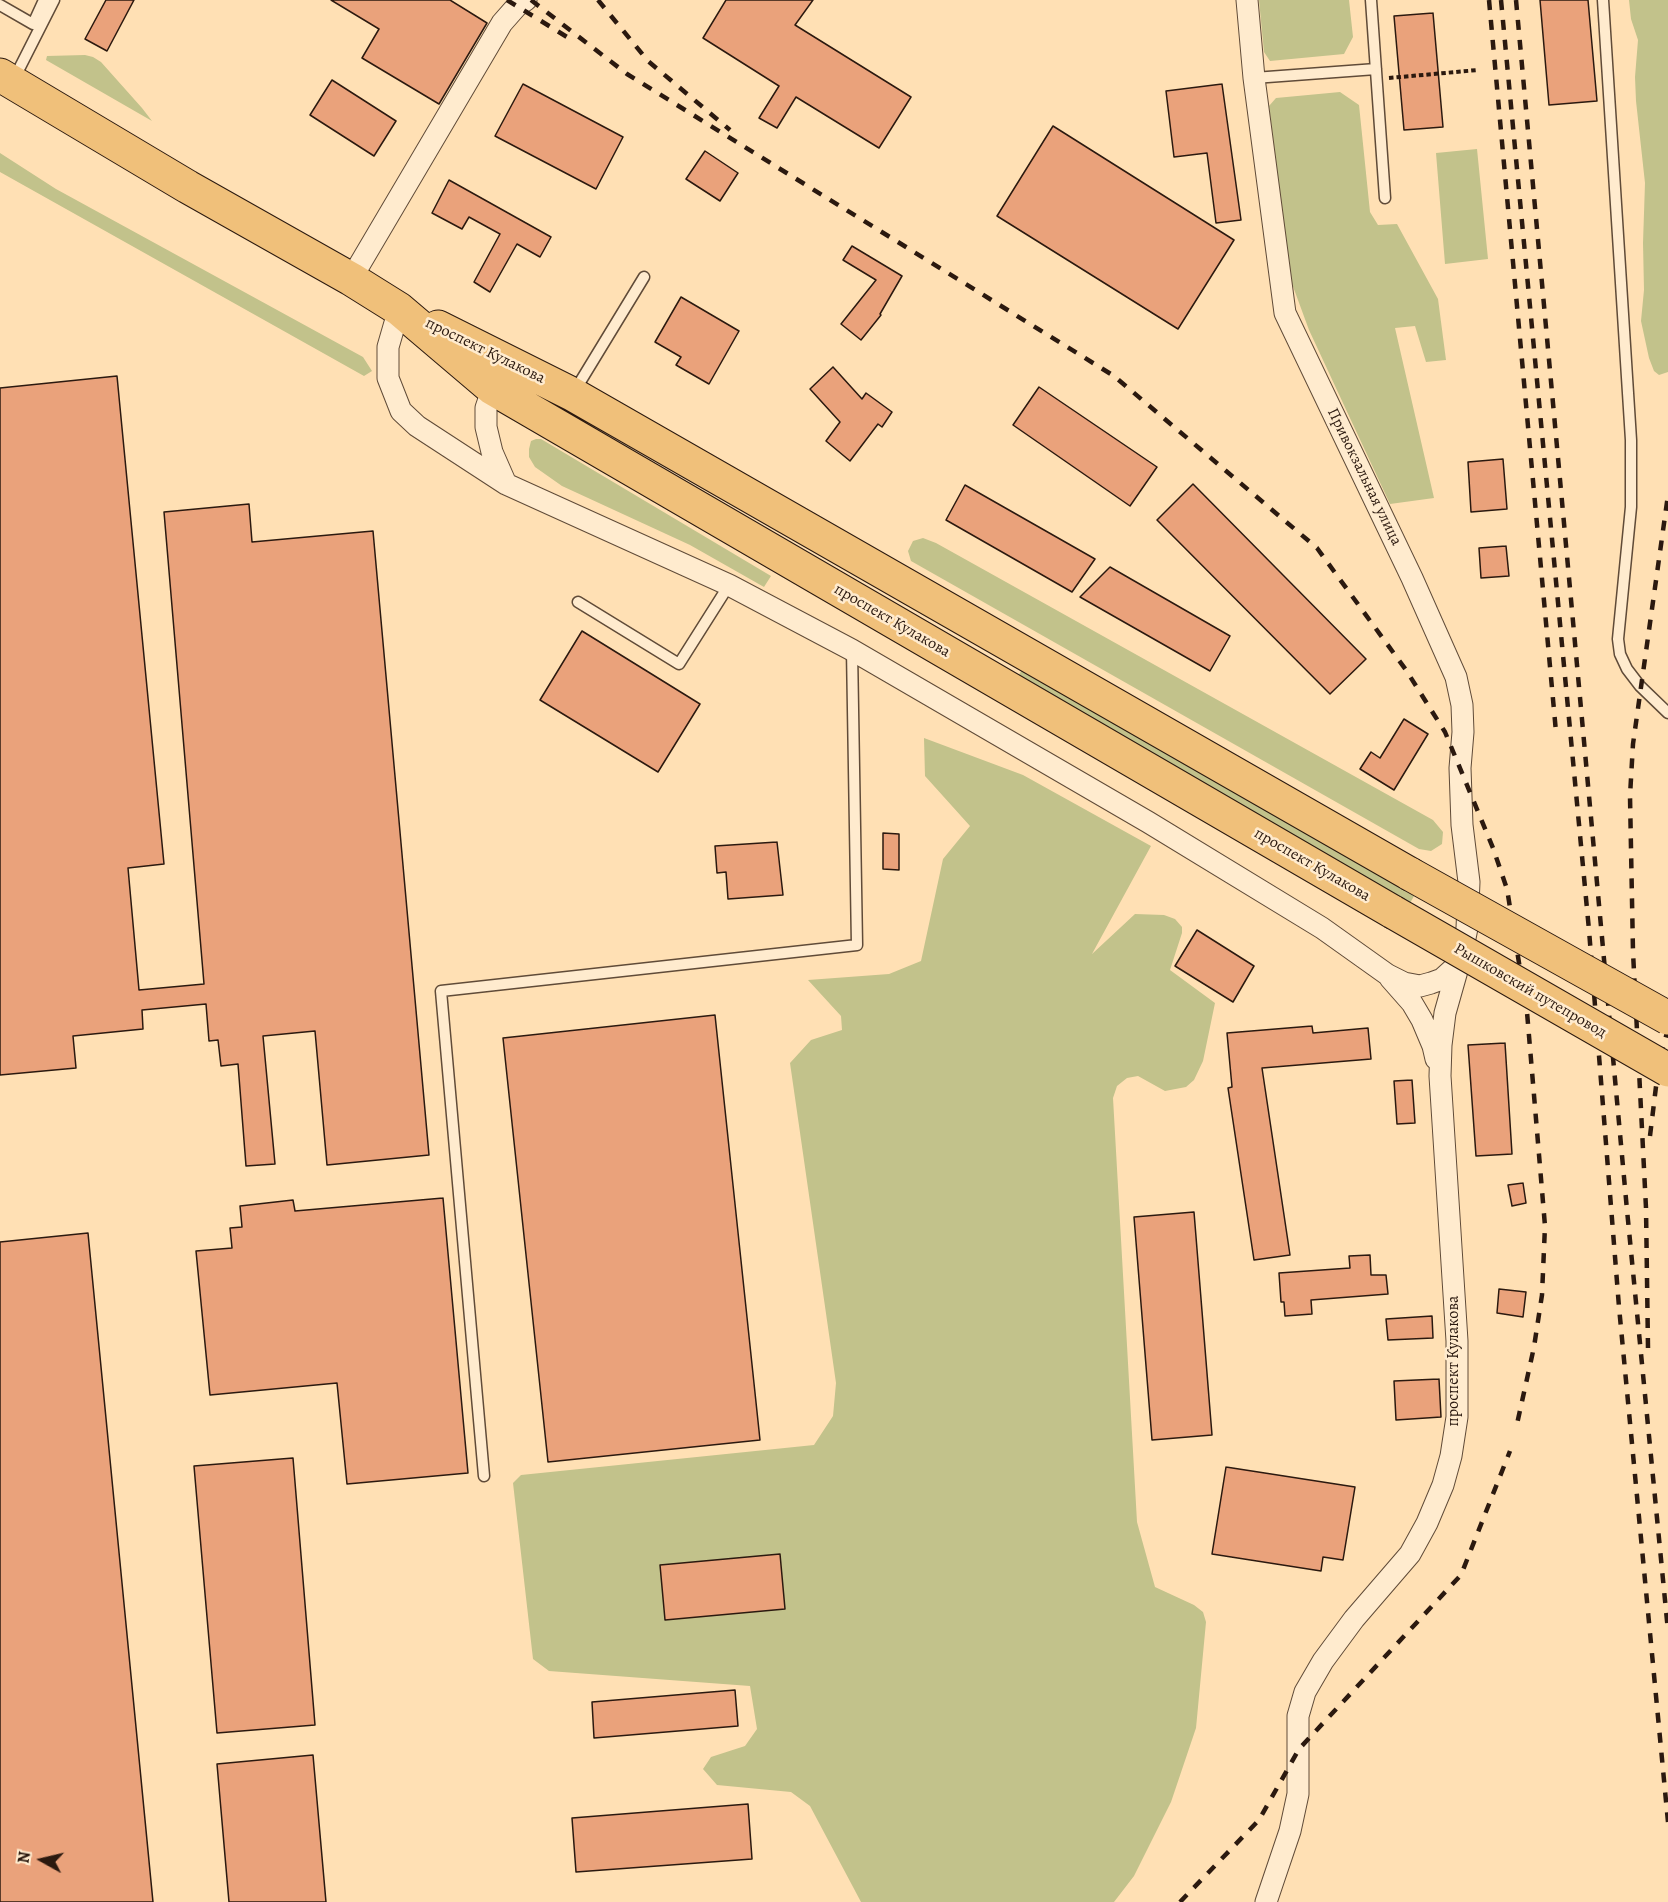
<!DOCTYPE html>
<html>
<head>
<meta charset="utf-8">
<style>
	body { margin:0 }
	#map { position:relative; width:1668px; height:1902px; overflow:hidden; background:#ffe0b4; font-family:Alegreya,serif }
	canvas { display:block }
	.north { position:absolute; left:12px; top:1830px; width:60px; height:60px; -webkit-text-stroke:4px #ffebce; paint-order:stroke; rotate:278deg; font-size:16px; font-weight:700; line-height:24px; text-align:center; color:#2b190f }
	.north::after { content:''; display:block; margin:auto; width:21px; height:27px; background:#2b190f; clip-path:polygon(50% 0,100% 100%,50% 72%,0 100%) }
</style>
</head>
<body>
<div id="map">
<canvas width="1668" height="1902"></canvas>
<div class="north">N</div>
</div>
<script>
const c = document.querySelector('canvas').getContext('2d');
c.lineJoin = 'round';
function paint(path, color) {
  c.fillStyle = color;
  c.fill(path, 'evenodd');
}
function shape(rows) {
  const path = new Path2D();
  for (const r of rows) {
    path.moveTo(r[0], r[1]);
    for (let i = 2; i < r.length; i += 2) path.lineTo(r[i], r[i + 1]);
  }
  return path;
}
function stroke(path, color, width, dash) {
  c.strokeStyle = color;
  c.lineWidth = width;
  c.lineCap = dash ? 'butt' : 'round';
  c.setLineDash(dash || []);
  c.stroke(path);
}
function drawText(font, color, halo, rows, align = 'center') {
  c.font = font + ' Alegreya,serif';
  c.lineWidth = 5;
  c.setLineDash([]);
  c.textBaseline = 'middle';
  c.strokeStyle = halo;
  c.fillStyle = color;
  for (const [text, x, y, turn = 0] of rows) {
    c.save();
    c.translate(x, y);
    c.rotate((+turn || 0) * Math.PI / 180);
    c.textAlign = isNaN(turn) ? turn : align;
    if (halo) c.strokeText(text, 0, 0);
    c.fillText(text, 0, 0);
    c.restore();
  }
}
const green = shape([
	[1259,0,1349,0,1353,37,1344,54,1270,61,1264,52],
	[1629,0,1668,0,1668,372,1659,375,1654,371,1649,358,1641,321,1644,290,1643,243,1645,183,1636,101,1635,77,1638,40,1631,19],
	[85,55,93,57,101,62,142,108,152,121,46,60,47,56],
	[1340,92,1359,105,1370,212,1378,225,1397,224,1438,299,1446,360,1426,362,1415,326,1395,328,1434,498,1390,504,1309,330,1291,281,1269,106,1276,98],
	[1477,149,1488,259,1445,264,1436,153],
	[0,153,56,189,363,357,372,371,364,376,0,172],
	[536,439,541,439,771,576,764,587,690,545,562,486,535,467,529,457,529,449,531,441],
	[923,538,936,543,1433,820,1443,832,1442,844,1431,851,1419,849,911,561,908,551,913,541],
	[1023,668,1414,896,1409,905,1017,678],
	[924,738,1023,775,1151,846,1092,954,1135,914,1164,915,1175,919,1182,927,1182,933,1170,970,1215,1003,1203,1061,1194,1080,1186,1087,1165,1091,1138,1076,1127,1078,1117,1086,1113,1098,1137,1522,1155,1587,1194,1605,1203,1612,1206,1622,1196,1728,1171,1802,1134,1876,1114,1902,861,1902,810,1806,791,1792,717,1785,703,1769,711,1757,745,1746,757,1729,750,1686,549,1671,533,1659,513,1483,521,1475,814,1445,833,1416,836,1383,790,1063,811,1040,842,1030,841,1016,808,980,889,974,921,961,943,859,970,826,925,776]
]);
const building = shape([
	[106,0,134,0,107,51,85,39,106,0],
	[331,0,450,0,487,23,439,104,362,58,379,29,331,0],
	[726,0,813,0,795,25,911,97,879,148,796,97,777,128,759,118,779,86,703,38,726,0],
	[1540,0,1588,0,1597,101,1549,105,1540,0],
	[1433,13,1443,127,1404,130,1394,16,1433,13],
	[332,80,396,121,374,156,310,115,332,80],
	[523,84,623,137,596,189,495,136,523,84],
	[1222,84,1241,220,1216,223,1207,153,1174,157,1166,91,1222,84],
	[1053,126,1234,240,1178,329,997,216,1053,126],
	[705,151,738,173,720,201,686,179,705,151],
	[449,180,551,237,540,257,517,244,490,292,474,282,500,234,469,217,462,229,432,213,449,180],
	[852,246,902,276,880,314,881,315,861,340,841,324,876,280,843,260,852,246],
	[681,297,739,331,709,384,676,365,681,357,655,342,681,297],
	[833,367,862,399,866,393,892,412,882,427,878,424,850,461,826,441,840,422,810,389,833,367],
	[117,376,164,864,128,868,139,990,204,984,164,512,249,504,252,542,373,531,429,1155,327,1165,315,1031,263,1036,275,1164,246,1166,238,1064,221,1066,218,1040,209,1041,206,1004,142,1010,143,1029,73,1036,76,1068,0,1075,0,388,117,376],
	[1039,387,1157,467,1130,506,1013,425,1039,387],
	[1503,459,1507,509,1471,512,1468,462,1503,459],
	[1193,484,1366,659,1330,694,1157,520,1193,484],
	[965,485,1095,559,1072,592,946,520,965,485],
	[1506,546,1509,576,1481,578,1479,548,1506,546],
	[1110,567,1230,636,1210,671,1080,597,1110,567],
	[582,631,700,704,658,772,540,700,582,631],
	[1404,719,1428,734,1394,790,1360,769,1371,752,1380,758,1404,719],
	[883,833,899,834,899,870,883,869,883,833],
	[777,842,783,895,728,899,726,872,717,873,715,846,777,842],
	[1197,930,1254,966,1233,1002,1175,966,1197,930],
	[715,1015,760,1440,548,1462,503,1038,715,1015],
	[1312,1026,1313,1033,1368,1028,1371,1059,1262,1068,1290,1255,1254,1260,1228,1088,1232,1087,1227,1033,1312,1026],
	[1505,1043,1512,1154,1476,1156,1468,1045,1505,1043],
	[1412,1080,1415,1123,1397,1124,1394,1081,1412,1080],
	[1523,1183,1526,1203,1512,1206,1508,1185,1523,1183],
	[443,1198,468,1473,347,1484,337,1383,210,1395,196,1251,232,1248,230,1228,242,1227,240,1206,293,1200,295,1211,443,1198],
	[1194,1212,1212,1435,1152,1440,1134,1217,1194,1212],
	[88,1233,153,1902,0,1902,0,1242,88,1233],
	[1370,1255,1371,1275,1386,1275,1388,1294,1311,1300,1312,1314,1285,1316,1284,1302,1281,1302,1279,1273,1350,1268,1349,1256,1370,1255],
	[1499,1289,1526,1292,1523,1317,1497,1313,1499,1289],
	[1432,1316,1433,1338,1388,1340,1386,1319,1432,1316],
	[1439,1379,1441,1417,1396,1420,1394,1381,1439,1379],
	[293,1458,315,1725,217,1733,194,1466,293,1458],
	[1226,1467,1355,1487,1343,1560,1323,1557,1321,1571,1212,1554,1226,1467],
	[780,1554,785,1609,665,1620,660,1565,780,1554],
	[735,1690,738,1726,594,1738,592,1702,735,1690],
	[313,1755,326,1902,229,1902,217,1764,313,1755],
	[748,1804,752,1859,576,1872,572,1818,748,1804]
]);
const path = shape([
	[1389,78,1478,70]
]);
const lane = shape([
	[1371,0,1385,198],
	[1603,0,1631,440,1631,507,1618,639,1620,654,1627,669,1640,686,1668,713],
	[0,5,33,24,44,0],
	[1254,78,1376,69],
	[14,79,54,0],
	[574,392,644,277],
	[578,602,679,664,729,585],
	[484,1476,441,991,857,945,852,650]
]);
const street = shape([
	[1247,0,1254,78,1285,313,1412,578,1456,677,1462,705,1463,732,1460,768,1462,825,1469,882,1467,928,1462,953,1445,1013,1441,1045,1440,1076,1457,1341,1457,1417,1451,1456,1443,1485,1427,1523,1410,1554,1354,1619,1323,1661,1305,1692,1298,1716,1298,1794,1290,1831,1266,1902],
	[351,279,502,23,517,6,526,0],
	[399,309,388,347,388,378,401,411,417,426,506,484,729,585,852,650,1148,822,1322,928,1388,975,1404,983,1420,986,1431,983,1442,979,1453,969,1458,961],
	[496,379,486,408,486,427,492,452,506,484],
	[1390,978,1412,1003,1422,1020,1433,1046,1436,1059]
]);
const primary = shape([
	[0,75,188,187,351,279,399,309,492,388,1393,912],
	[438,327,572,394,1410,874]
]);
const rail = shape([
	[507,0,567,37],
	[531,0,627,74,1114,376,1317,548,1406,670,1445,732,1493,848,1507,889,1527,1012,1545,1226,1542,1295,1534,1347,1517,1424],
	[598,0,648,61,730,130],
	[1489,0,1556,732],
	[1501,0,1589,930,1619,1307,1668,1822],
	[1516,0,1627,1210,1668,1631],
	[1650,1136,1659,1062,1668,1029],
	[1648,1348,1646,1208,1633,952,1630,796,1633,744,1668,495],
	[1180,1902,1259,1820,1299,1749,1461,1575,1510,1451]
]);
const primaryBridge = shape([
	[1410,874,1668,1018],
	[1393,912,1668,1070]
]);
const streetNames = [
	["проспект Кулакова",485,351,26],
	["Привокзальная улица",1364,477,64],
	["проспект Кулакова",892,621,30],
	["проспект Кулакова",1312,865,30],
	["Рышковский путепровод",1530,991,30],
	["проспект Кулакова",1454,1361,-90]
];
paint(green, '#c2c28b');
paint(building, '#eaa27b');
stroke(building, '#2b190f', 1.5);
stroke(lane, '#604b38', 13);
stroke(street, '#604b38', 23);
stroke(primary, '#2b190f', 35);
stroke(path, '#2b190f', 4, [4.5, 3]);
stroke(lane, '#ffebce', 10);
stroke(street, '#ffebce', 21);
stroke(primary, '#f0c07a', 33);
stroke(rail, '#2b190f', 4.5, [10, 10]);
stroke(primaryBridge, '#2b190f', 35, []);
stroke(primaryBridge, '#f0c07a', 33);
drawText('16px', '#2b190f', '#ffebce', streetNames);
</script>
</body>
</html>
